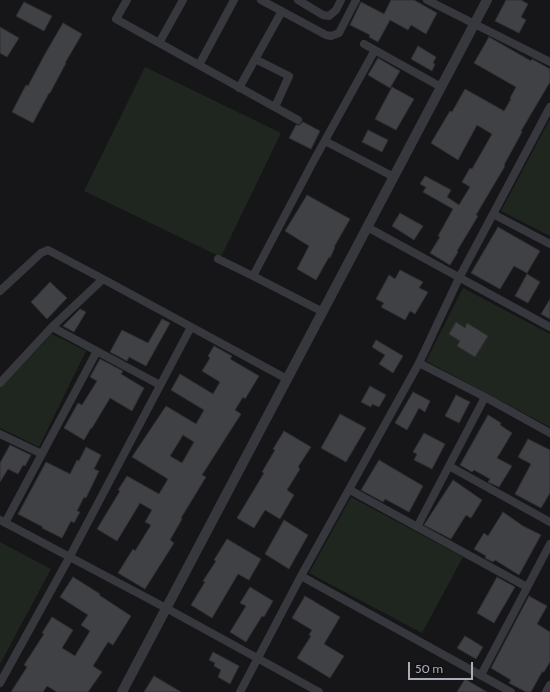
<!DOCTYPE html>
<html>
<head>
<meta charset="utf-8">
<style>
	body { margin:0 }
	#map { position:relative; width:550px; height:692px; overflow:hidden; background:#161618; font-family:Cabin,sans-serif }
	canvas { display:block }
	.scale { position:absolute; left:408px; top:662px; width:65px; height:18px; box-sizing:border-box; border:2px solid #a8adb8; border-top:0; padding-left:5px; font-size:12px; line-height:14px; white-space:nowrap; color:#a8adb8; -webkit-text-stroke:3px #111113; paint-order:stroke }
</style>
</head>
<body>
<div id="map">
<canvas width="550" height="692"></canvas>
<div class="scale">50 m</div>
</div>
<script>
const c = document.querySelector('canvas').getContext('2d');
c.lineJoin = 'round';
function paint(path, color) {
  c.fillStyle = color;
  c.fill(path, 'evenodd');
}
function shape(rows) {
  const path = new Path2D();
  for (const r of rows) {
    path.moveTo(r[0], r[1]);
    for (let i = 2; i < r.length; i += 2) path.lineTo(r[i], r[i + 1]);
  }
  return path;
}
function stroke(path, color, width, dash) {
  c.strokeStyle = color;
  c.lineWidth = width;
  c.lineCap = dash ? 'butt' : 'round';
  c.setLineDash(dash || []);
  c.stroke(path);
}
const green = shape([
	[145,67,281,133,221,257,84,191],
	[550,119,550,236,501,211],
	[463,288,550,334,550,427,426,361],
	[52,334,86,351,39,447,0,428,0,388],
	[351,497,463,557,422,633,309,573],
	[0,542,51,569,0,664]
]);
const building = shape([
	[391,0,414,0,437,13,426,34,411,25,408,30,390,20,378,42,369,37,370,35,350,25,361,2,384,14,391,0],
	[506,0,521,0,528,4,521,17,526,20,519,33,495,21,506,0],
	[24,2,52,16,44,31,16,16,24,2],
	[63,23,82,34,65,63,66,63,50,93,49,93,33,123,12,112,26,85,28,86,45,54,63,23],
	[0,27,19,38,7,57,0,53,0,27],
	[489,37,531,61,532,59,550,69,550,82,521,131,522,132,504,165,505,166,476,215,478,216,457,251,458,252,450,265,430,253,440,237,438,236,453,209,423,192,426,187,420,184,425,176,451,190,447,197,459,205,470,187,462,182,470,168,472,169,492,134,477,125,458,160,431,143,450,111,452,112,465,89,504,111,511,99,510,98,516,87,474,63,489,37],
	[418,46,436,57,433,63,435,64,432,71,411,59,418,46],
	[378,58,400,71,390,88,368,75,378,58],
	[392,87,414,99,396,130,375,119,392,87],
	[303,122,320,131,311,149,289,138,296,125,300,125,303,122],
	[368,130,388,140,382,152,362,142,368,130],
	[307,195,350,219,334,247,335,247,330,258,329,257,316,280,297,269,309,246,285,231,307,195],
	[400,213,423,226,414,240,392,226,400,213],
	[498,227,540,251,527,273,514,266,500,289,471,273,498,227],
	[400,270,423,282,419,288,428,292,415,314,410,311,405,320,381,307,384,303,376,299,389,275,395,279,400,270],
	[527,274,540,282,528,303,515,296,527,274],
	[50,282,67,298,47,319,31,302,50,282],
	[550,299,550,319,541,314,550,299],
	[80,309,86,312,74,332,63,326,80,309],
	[162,319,170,323,146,366,129,357,127,361,110,352,122,330,148,343,162,319],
	[456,322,465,328,467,323,488,336,475,357,457,346,460,341,449,334,456,322],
	[376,340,403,356,393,373,379,364,385,355,372,347,376,340],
	[214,346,232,356,230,359,259,376,245,399,243,397,235,410,241,414,202,475,206,477,181,518,182,519,170,540,174,543,145,589,118,573,133,549,135,551,151,525,145,522,152,510,140,503,117,541,97,529,120,491,118,490,127,476,159,494,168,479,132,457,166,406,196,424,204,410,171,390,180,374,213,394,220,382,202,371,210,358,208,356,214,346],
	[183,435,194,442,182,463,170,456,183,435],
	[100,359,123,371,121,374,144,388,132,411,110,398,92,428,91,428,84,440,64,428,78,403,82,405,97,381,90,377,100,359],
	[370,386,386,395,379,407,372,404,371,407,361,402,370,386],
	[413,392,430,401,425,412,419,408,407,430,395,423,413,392],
	[456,395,470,402,459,423,445,416,456,395],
	[340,414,366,428,346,462,321,448,340,414],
	[488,415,501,423,500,425,512,433,497,458,512,466,499,487,488,482,490,479,474,470,472,472,460,465,488,415],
	[284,431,311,447,298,467,300,469,287,490,294,495,280,519,265,510,254,528,237,518,264,473,262,472,275,450,273,449,284,431],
	[424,433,445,444,432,469,414,460,417,454,413,452,424,433],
	[528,439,550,450,550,493,541,508,515,494,531,464,518,457,528,439],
	[10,445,31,455,25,466,23,465,18,474,8,469,0,482,0,463,10,445],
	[86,447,101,455,94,469,99,471,86,498,84,497,77,511,80,512,74,523,71,521,62,538,42,528,43,527,18,514,46,462,70,474,77,460,79,461,86,447],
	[379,460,423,486,409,512,385,499,383,502,361,490,379,460],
	[453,480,482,500,471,518,466,515,451,539,424,525,453,480],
	[503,512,523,526,541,535,519,575,495,560,493,562,485,558,486,556,474,549,484,533,488,536,503,512],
	[284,520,308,535,289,569,265,554,284,520],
	[227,539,261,559,249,580,238,574,212,618,191,605,205,582,203,581,216,561,214,560,227,539],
	[73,577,100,594,99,595,131,616,113,645,108,642,93,666,102,672,88,692,57,692,47,686,43,692,11,692,27,667,24,665,44,634,42,633,52,617,73,630,62,648,75,656,90,631,81,625,88,615,60,597,73,577],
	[497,577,515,587,494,623,477,613,497,577],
	[250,587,273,601,264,617,262,616,246,642,230,632,246,606,240,603,250,587],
	[305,596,340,617,324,644,344,656,330,678,297,658,311,636,309,635,312,630,292,618,305,596],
	[529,596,547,606,537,624,550,632,550,662,544,672,542,672,531,692,526,692,509,683,511,680,491,668,529,596],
	[465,636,483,647,476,659,457,648,465,636],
	[213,652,239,666,230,684,218,677,221,670,214,666,215,663,209,660,213,652],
	[154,676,181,692,144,692,154,676],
	[465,679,487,692,457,692,465,679]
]);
const minor = shape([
	[127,0,116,19,298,120],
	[261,0,326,35,331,36,339,33,356,0],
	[298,0,323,15,329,16,336,10,341,0],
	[427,0,550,62],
	[159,43,183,0],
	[364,44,441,87],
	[255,59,289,76,275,107],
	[199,65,234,0],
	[239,88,282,11],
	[325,141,394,177],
	[493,214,550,244],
	[367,227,550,327],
	[218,259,253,276],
	[0,291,41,253,48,250,103,279,287,379],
	[323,312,253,276,313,162,375,50],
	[52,327,160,385],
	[419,363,485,397,550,433],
	[0,383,52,327,103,279],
	[0,434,42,454],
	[449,466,550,522],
	[350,490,527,587],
	[0,520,166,608,319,692],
	[5,523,97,351],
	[417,527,485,397],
	[301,576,511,692],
	[481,675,550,544],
	[0,683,69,558,191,327],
	[240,692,301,576,419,363,459,278,550,107],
	[546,692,550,685]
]);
const tertiary = shape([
	[122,692,487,0]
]);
paint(green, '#1e261f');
paint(building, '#404145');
stroke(building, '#303034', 1);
stroke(minor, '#37383d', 8);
stroke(tertiary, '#37383d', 10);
</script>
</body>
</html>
